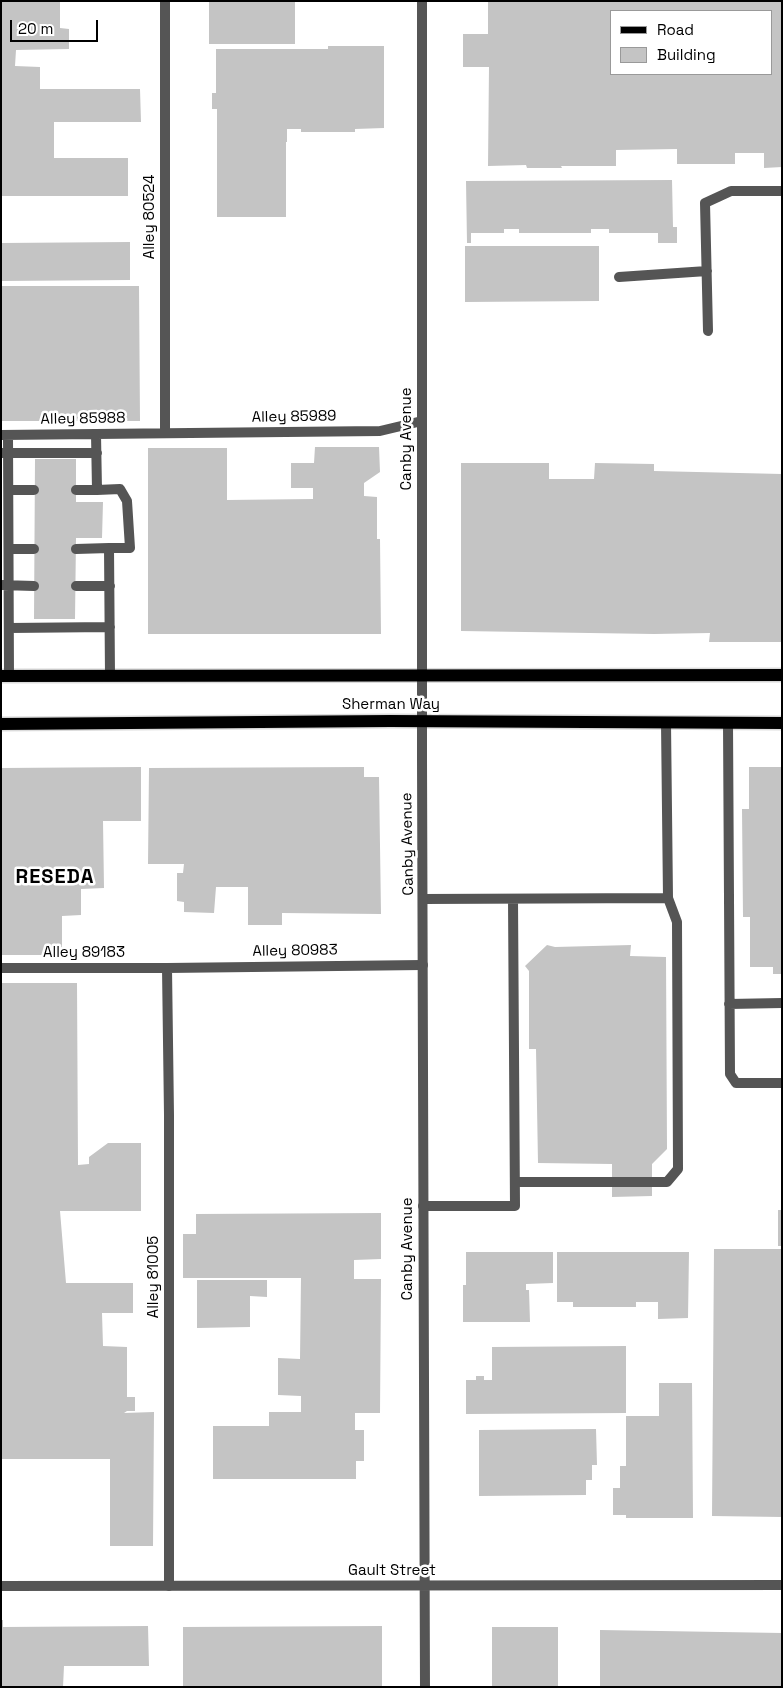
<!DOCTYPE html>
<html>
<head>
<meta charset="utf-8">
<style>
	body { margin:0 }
	#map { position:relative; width:783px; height:1688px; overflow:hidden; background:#fff; font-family:"Space Grotesk",sans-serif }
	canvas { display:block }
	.frame { position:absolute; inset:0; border:2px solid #000; pointer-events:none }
	.legend { position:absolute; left:610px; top:10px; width:162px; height:65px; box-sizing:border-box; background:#fff; border:1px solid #999; margin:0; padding:6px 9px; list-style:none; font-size:15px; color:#000 }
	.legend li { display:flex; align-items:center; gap:10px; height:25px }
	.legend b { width:25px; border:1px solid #999 }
	.scale { position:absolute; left:10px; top:20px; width:88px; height:22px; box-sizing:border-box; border:2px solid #000; border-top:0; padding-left:6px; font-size:15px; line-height:18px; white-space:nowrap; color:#000; -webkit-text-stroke:4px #fff; paint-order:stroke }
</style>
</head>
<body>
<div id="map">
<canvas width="783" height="1688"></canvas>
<div class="frame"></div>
<ul class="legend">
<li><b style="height:6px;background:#000"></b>Road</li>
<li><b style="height:14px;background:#c4c4c4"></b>Building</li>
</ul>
<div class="scale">20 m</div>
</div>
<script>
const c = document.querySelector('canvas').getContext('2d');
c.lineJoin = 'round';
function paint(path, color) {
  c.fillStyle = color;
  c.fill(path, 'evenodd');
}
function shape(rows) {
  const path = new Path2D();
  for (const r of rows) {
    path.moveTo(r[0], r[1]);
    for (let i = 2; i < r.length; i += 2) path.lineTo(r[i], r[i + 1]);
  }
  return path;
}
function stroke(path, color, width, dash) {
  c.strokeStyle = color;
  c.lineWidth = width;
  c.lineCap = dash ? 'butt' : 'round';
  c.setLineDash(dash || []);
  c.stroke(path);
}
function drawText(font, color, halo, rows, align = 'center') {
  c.font = font + ' "Space Grotesk",sans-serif';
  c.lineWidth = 5;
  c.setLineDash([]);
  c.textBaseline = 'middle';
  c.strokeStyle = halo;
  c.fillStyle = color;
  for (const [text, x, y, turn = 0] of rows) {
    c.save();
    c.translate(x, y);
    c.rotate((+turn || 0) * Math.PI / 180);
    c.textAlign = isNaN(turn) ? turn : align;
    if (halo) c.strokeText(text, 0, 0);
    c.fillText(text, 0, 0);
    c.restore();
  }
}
const building = shape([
	[1,1,60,1,60,28,69,29,69,49,16,50,15,66,40,67,40,89,140,89,141,122,54,122,54,158,128,158,128,196,1,196],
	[209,1,295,1,295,44,209,44],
	[488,1,782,1,782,167,764,168,764,153,735,153,735,164,677,164,677,149,616,150,616,166,561,166,562,168,527,168,526,165,488,166,489,67,463,67,463,34,488,34],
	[612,11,772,11,772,74,612,74],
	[328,46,384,46,384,128,355,129,355,132,301,132,301,129,287,129,287,142,286,142,286,217,217,217,217,109,212,109,212,93,216,93,216,49,328,49],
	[672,180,673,227,677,227,677,243,658,243,658,233,609,233,609,229,591,229,591,233,519,233,519,229,504,229,504,233,471,233,471,243,467,243,466,181],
	[130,242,130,280,1,281,1,243],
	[465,246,599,246,599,301,465,302],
	[1,286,139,286,140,421,1,421],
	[315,447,379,447,380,472,364,483,364,496,377,497,377,539,380,539,381,634,148,634,148,448,227,448,227,500,313,499,313,488,291,488,291,463,314,463],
	[35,459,76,459,76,502,103,502,102,538,76,538,75,619,34,619],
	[461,463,549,463,549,479,594,479,595,463,654,464,654,471,782,474,782,642,709,642,710,633,654,634,461,631],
	[141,767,141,821,103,821,104,888,81,889,81,915,62,916,62,955,1,955,1,768],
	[364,767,364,777,379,777,381,914,282,913,282,925,248,925,248,887,216,887,214,913,184,912,184,902,177,901,177,873,183,873,184,864,148,864,149,768],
	[749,767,782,767,782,974,773,974,773,967,750,967,750,917,743,917,742,809,749,809],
	[547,945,555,947,631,945,630,956,666,957,667,1149,652,1164,652,1196,612,1197,612,1164,538,1163,536,1049,529,1049,529,971,525,966],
	[1,983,77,983,78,1165,89,1164,89,1157,108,1143,141,1143,141,1211,60,1211,66,1283,133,1283,133,1313,102,1313,103,1346,127,1347,127,1397,135,1397,135,1411,127,1411,124,1413,154,1412,153,1546,110,1546,110,1459,1,1459],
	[778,1210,782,1210,782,1246,778,1246],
	[381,1213,381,1259,354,1260,354,1279,381,1279,380,1413,355,1413,355,1430,364,1430,364,1461,356,1461,356,1479,213,1479,213,1426,269,1426,269,1412,301,1412,301,1396,278,1395,278,1358,300,1359,301,1278,183,1278,183,1234,196,1234,196,1214],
	[714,1249,782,1249,782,1517,712,1516],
	[466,1252,553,1252,553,1283,526,1284,526,1290,529,1290,530,1322,463,1322,463,1285,466,1285],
	[557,1252,689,1252,688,1318,658,1319,658,1302,636,1302,636,1307,573,1307,573,1302,557,1302],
	[197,1280,267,1280,267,1297,250,1296,250,1327,197,1328],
	[626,1346,626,1413,466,1414,466,1380,476,1380,476,1376,484,1376,484,1380,492,1380,492,1347],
	[659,1383,692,1383,693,1518,626,1518,626,1515,613,1515,613,1488,620,1488,620,1466,626,1466,626,1416,659,1416],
	[596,1429,597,1465,592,1465,592,1480,586,1480,586,1495,479,1496,479,1430],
	[1,1620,3,1620,3,1627,148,1626,149,1666,64,1666,63,1687,1,1687],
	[382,1626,382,1687,183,1687,183,1627],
	[492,1627,558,1627,558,1687,492,1687],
	[600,1630,782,1633,782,1687,600,1687]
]);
const lane = shape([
	[165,1,165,433],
	[619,277,707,271],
	[708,331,705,203,731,191,782,191],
	[96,434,97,490,120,489,127,501,130,548,109,548,110,676],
	[1,435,380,431,422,421],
	[8,435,9,676],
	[1,453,97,453],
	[9,490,34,490],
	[76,490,97,490],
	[9,549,34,549],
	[76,549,109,548],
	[1,585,34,586],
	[76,586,110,586],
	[9,628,110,627],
	[728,723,730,1074,736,1083,782,1083],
	[423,899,668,898,666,723],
	[1,968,167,968,423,965],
	[167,968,169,1115,169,1586],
	[729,1004,782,1003],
	[515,1182,667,1182,678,1169,677,922,668,898],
	[423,1206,515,1206,513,899]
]);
const street = shape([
	[422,1,422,759,425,1687],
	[1,1586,782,1585]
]);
const primary = shape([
	[1,676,782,675],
	[1,724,390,721,782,723]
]);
const streetNames = [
	["Alley 80524",150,217,-90],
	["Alley 85989",294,417,-1],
	["Alley 85988",83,419,-1],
	["Canby Avenue",407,439,-90],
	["Sherman Way",391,705],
	["Canby Avenue",408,844,-91],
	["Alley 80983",295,951,-1],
	["Alley 89183",84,953],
	["Canby Avenue",408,1249,-90],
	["Alley 81005",154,1277,-90],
	["Gault Street",392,1571]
];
const districtNames = [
	["RESEDA",55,878]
];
paint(building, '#c4c4c4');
stroke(primary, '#dbdbdb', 15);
stroke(lane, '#555', 10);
stroke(street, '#555', 10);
stroke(primary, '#000', 12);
drawText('15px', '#000', '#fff', streetNames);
c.letterSpacing = '1px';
drawText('bold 20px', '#000', '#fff', districtNames);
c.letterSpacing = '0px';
</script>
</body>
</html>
